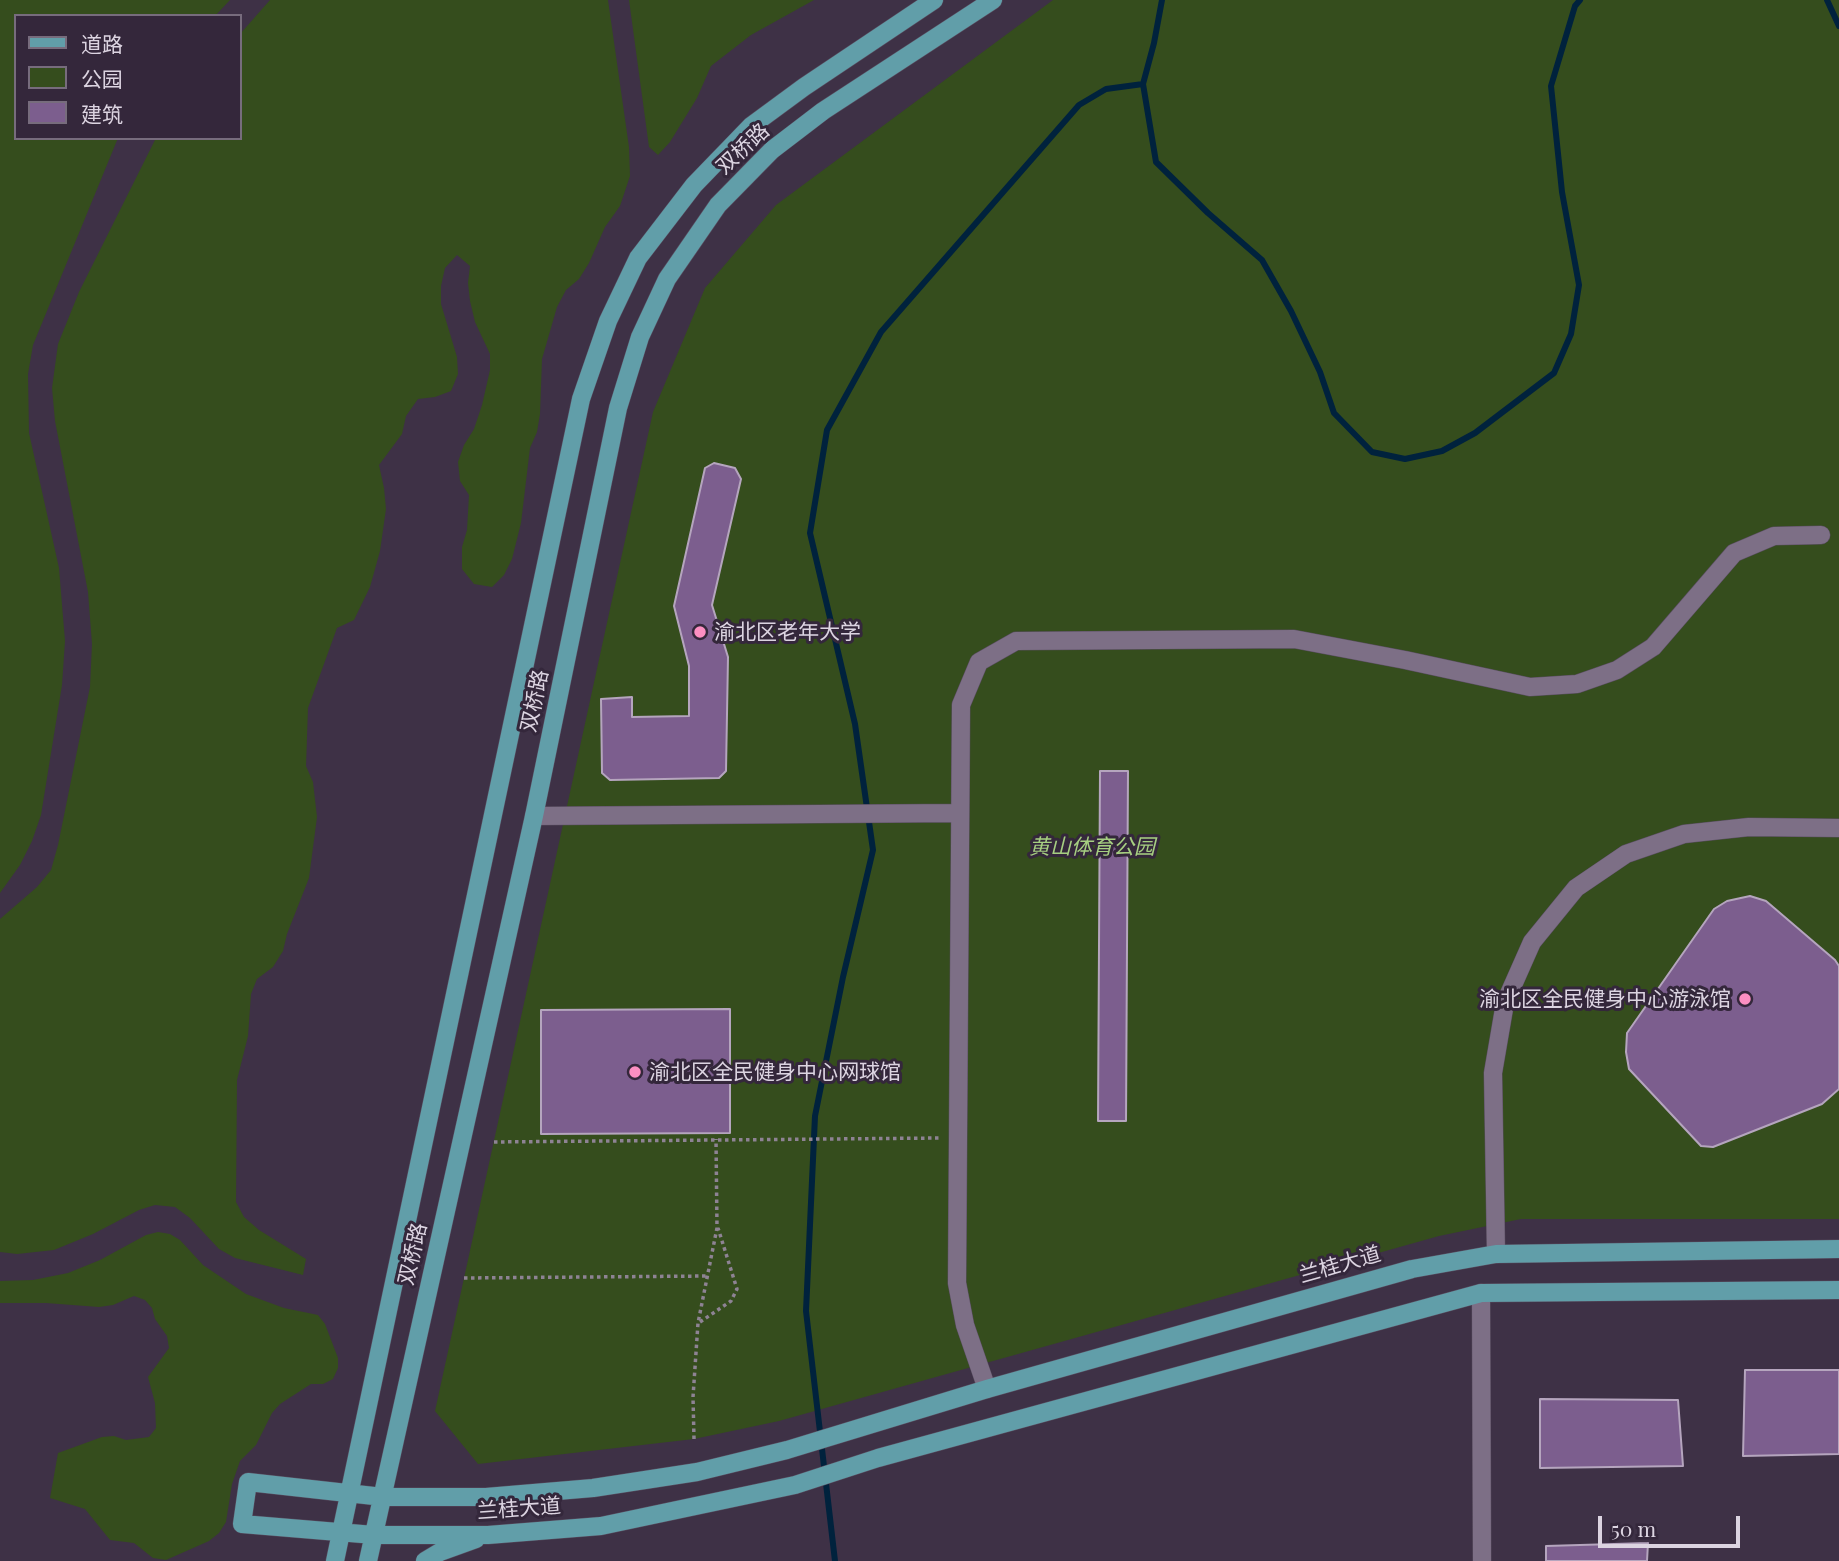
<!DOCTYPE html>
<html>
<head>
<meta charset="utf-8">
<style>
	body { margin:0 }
	#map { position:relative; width:1839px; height:1561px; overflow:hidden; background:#3e3146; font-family:"Playfair Display","Noto Sans SC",serif }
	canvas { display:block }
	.legend { position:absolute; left:14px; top:14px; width:228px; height:126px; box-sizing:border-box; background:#34273b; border:2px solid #776c7d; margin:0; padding:9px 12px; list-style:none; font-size:21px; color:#dcd4e1 }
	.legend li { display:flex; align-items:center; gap:14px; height:35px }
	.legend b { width:35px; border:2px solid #776c7d }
	.scale { position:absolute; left:1598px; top:1516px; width:142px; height:32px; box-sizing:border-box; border:4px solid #dcd4e1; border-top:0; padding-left:9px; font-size:21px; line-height:24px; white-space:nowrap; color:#dcd4e1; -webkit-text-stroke:5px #34273b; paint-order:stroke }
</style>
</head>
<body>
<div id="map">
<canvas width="1839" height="1561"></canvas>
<ul class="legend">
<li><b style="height:9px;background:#619ea9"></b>道路</li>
<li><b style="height:19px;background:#354d1d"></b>公园</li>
<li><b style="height:19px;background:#7c5e8e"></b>建筑</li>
</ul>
<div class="scale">50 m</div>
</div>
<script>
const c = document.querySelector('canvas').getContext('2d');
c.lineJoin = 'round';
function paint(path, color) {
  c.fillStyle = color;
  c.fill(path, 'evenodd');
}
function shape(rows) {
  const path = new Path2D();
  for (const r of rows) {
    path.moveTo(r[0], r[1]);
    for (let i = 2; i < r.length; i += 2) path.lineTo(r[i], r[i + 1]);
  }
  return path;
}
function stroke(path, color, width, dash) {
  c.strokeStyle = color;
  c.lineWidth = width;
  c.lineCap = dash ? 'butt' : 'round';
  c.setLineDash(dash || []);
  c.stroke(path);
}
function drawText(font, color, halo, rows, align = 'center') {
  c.font = font + ' "Playfair Display","Noto Sans SC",serif';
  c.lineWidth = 6;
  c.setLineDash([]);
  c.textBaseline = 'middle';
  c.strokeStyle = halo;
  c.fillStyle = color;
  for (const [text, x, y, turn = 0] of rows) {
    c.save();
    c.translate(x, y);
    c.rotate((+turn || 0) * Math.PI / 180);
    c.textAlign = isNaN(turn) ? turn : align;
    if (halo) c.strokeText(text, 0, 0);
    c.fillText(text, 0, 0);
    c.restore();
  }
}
const green = shape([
	[0,0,230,0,215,16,16,16,16,138,118,138,33,345,28,374,29,433,59,568,65,641,62,685,41,815,32,841,20,865,0,893],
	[270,0,608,0,629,147,630,176,620,206,605,227,589,263,579,279,566,290,557,307,542,359,540,414,537,432,530,448,521,523,512,559,504,575,492,587,474,584,462,569,462,547,467,530,469,495,460,481,458,462,464,445,474,429,482,405,490,370,490,354,475,322,470,301,468,283,470,266,457,255,445,268,441,286,441,304,457,357,458,374,451,391,435,397,418,399,406,416,402,434,379,465,384,488,386,509,380,551,370,587,354,620,337,628,308,708,306,766,313,782,317,817,309,878,287,934,283,951,273,967,257,979,251,994,248,1036,237,1080,236,1202,244,1217,259,1230,306,1259,303,1275,235,1258,219,1249,190,1218,175,1207,155,1205,139,1210,93,1234,54,1250,17,1254,0,1252,0,919,37,887,51,870,58,845,90,687,92,644,88,592,55,421,52,388,58,344,79,292,156,138,240,138,240,34],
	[629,0,814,0,751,35,711,66,697,98,670,142,658,155,649,147],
	[1053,0,1839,0,1839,1219,1521,1219,1439,1236,779,1421,694,1439,478,1464,435,1411,653,412,705,288,776,205],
	[158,1232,170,1234,180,1240,203,1265,246,1294,284,1308,318,1315,325,1324,338,1358,338,1368,333,1379,323,1384,311,1384,280,1404,272,1413,256,1445,240,1461,232,1484,226,1522,219,1533,209,1541,166,1560,153,1558,134,1543,110,1540,85,1509,50,1498,58,1453,102,1437,114,1436,126,1440,149,1437,156,1428,155,1403,148,1377,169,1348,167,1336,155,1319,152,1308,145,1300,134,1296,113,1305,99,1307,46,1303,0,1303,0,1281,33,1280,68,1273,100,1260,146,1235]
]);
const stream = shape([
	[1162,0,1154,43,1143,84,1156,162,1208,213,1262,260,1291,311,1320,372,1334,413,1372,452,1405,459,1442,451,1475,433,1554,373,1571,334,1579,285,1562,192,1551,86,1575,6,1580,0],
	[1827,0,1839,26],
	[835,1561,806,1311,815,1116,843,977,873,850,855,724,810,533,827,430,881,332,1079,105,1106,89,1143,84]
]);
const building = shape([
	[714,463,735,468,741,479,712,605,728,657,726,771,719,778,610,780,602,773,601,699,632,697,632,717,689,716,689,666,674,606,705,468,714,463],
	[1100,771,1128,771,1126,1121,1098,1121,1100,771],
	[1750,896,1766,901,1835,960,1839,966,1839,1089,1822,1104,1713,1147,1701,1146,1629,1069,1626,1052,1627,1033,1714,909,1727,901,1750,896],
	[730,1009,730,1133,541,1134,541,1010,730,1009],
	[1745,1370,1839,1370,1839,1454,1743,1456,1745,1370],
	[1540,1399,1678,1400,1683,1466,1540,1468,1540,1399],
	[1648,1543,1647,1561,1546,1561,1546,1546,1648,1543]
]);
const path = shape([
	[494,1142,940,1138],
	[464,1278,709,1276],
	[700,1322,731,1301,737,1289,718,1228],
	[694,1439,693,1397,698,1323,717,1228,716,1139]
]);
const minor = shape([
	[534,816,960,813],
	[1496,1254,1493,1073,1505,1003,1532,942,1576,888,1626,854,1684,834,1749,827,1839,828],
	[1481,1293,1482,1561],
	[987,1389,965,1325,957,1283,961,705,979,662,1016,641,1294,639,1405,660,1530,687,1577,684,1617,670,1653,647,1734,553,1774,536,1821,535]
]);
const major = shape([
	[1839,1249,1496,1254,1412,1269,987,1389,787,1450,697,1472,593,1488,486,1497,383,1497,248,1482,242,1524,374,1535,488,1535,601,1526,795,1485,878,1458,1481,1293,1839,1290],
	[335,1561,581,399,608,321,638,258,694,185,751,126,804,87,934,0],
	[368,1561,534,816,618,408,640,337,667,279,718,205,772,150,823,111,993,0],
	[425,1561,440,1552,476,1539]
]);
const markers = [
	[700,632,7,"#fc8fc2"],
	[1745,999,7,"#fc8fc2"],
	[635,1072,7,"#fc8fc2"]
];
const streetNames = [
	["双桥路",743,149,-43],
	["双桥路",535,701,-78],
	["双桥路",413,1254,-77],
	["兰桂大道",1340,1265,-16],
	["兰桂大道",519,1509,-4]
];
const poiNames = [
	["渝北区老年大学",714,632],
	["渝北区全民健身中心游泳馆",1731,999,"right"],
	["渝北区全民健身中心网球馆",649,1072]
];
const parkNames = [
	["黄山体育公园",1092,847]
];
paint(green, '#354d1d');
stroke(stream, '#00223d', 6);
paint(building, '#7c5e8e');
stroke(building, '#b5a5be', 2);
stroke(minor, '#584d5f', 19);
stroke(major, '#584d5f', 19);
stroke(path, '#8e8394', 3.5, [3.5, 3.5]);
stroke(minor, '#7d6f86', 18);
stroke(major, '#619ea9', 18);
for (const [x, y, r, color] of markers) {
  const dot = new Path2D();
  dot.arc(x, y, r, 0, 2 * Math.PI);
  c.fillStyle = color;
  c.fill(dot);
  stroke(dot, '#34273b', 2.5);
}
drawText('21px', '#dcd4e1', '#34273b', streetNames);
drawText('21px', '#dcd4e1', '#34273b', poiNames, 'left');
drawText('italic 21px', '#a6cf81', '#34273b', parkNames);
</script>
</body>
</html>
